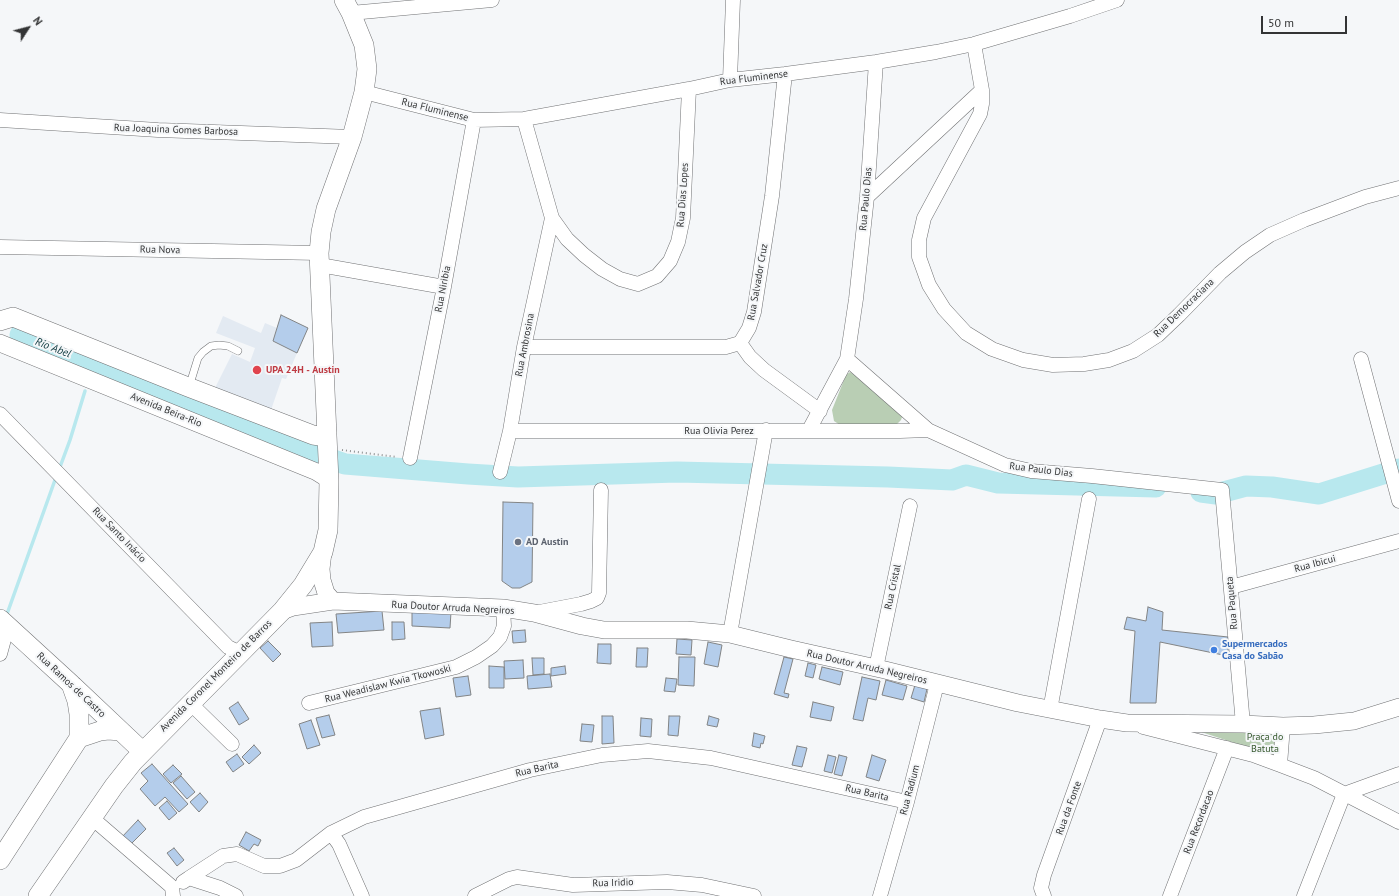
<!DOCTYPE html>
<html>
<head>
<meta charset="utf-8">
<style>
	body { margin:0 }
	#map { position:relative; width:1399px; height:896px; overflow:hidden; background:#f5f7f9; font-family:"PT Sans",sans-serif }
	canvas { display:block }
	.north { position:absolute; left:8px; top:8px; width:40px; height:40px; -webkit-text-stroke:3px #f5f7f9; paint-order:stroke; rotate:54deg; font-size:11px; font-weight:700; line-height:16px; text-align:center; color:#333435 }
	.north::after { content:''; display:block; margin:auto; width:14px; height:18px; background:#333435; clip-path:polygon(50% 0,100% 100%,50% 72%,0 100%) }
	.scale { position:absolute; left:1261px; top:16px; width:86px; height:18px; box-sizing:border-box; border:2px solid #333435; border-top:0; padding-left:5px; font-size:12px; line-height:14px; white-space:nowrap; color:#333435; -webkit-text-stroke:3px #f5f7f9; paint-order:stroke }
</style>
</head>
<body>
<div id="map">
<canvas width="1399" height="896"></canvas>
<div class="north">N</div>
<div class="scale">50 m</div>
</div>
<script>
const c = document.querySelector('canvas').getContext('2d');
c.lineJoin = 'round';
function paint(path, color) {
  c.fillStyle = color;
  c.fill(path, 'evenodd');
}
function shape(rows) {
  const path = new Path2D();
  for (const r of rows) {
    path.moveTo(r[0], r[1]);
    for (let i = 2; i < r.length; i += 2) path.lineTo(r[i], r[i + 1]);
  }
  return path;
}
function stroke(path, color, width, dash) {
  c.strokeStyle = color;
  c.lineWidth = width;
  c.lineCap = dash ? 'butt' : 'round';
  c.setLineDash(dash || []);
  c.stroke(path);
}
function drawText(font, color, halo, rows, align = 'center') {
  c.font = font + ' "PT Sans",sans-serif';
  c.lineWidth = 4;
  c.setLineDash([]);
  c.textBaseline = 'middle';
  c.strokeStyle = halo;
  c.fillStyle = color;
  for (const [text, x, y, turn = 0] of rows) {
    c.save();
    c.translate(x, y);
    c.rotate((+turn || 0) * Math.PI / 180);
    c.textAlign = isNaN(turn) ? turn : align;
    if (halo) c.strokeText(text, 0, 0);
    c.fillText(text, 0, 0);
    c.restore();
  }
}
const built = shape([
	[223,316,261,333,265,323,277,328,273,341,297,353,286,379,282,378,271,410,215,388,232,354,250,362,255,348,216,333]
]);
const green = shape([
	[850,372,900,406,903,414,901,420,896,425,840,425,834,421,832,410,846,375],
	[1195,730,1276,733,1274,756]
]);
const stream = shape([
	[85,369,86,361],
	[60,467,70,440,85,391],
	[7,614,55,480]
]);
const river = shape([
	[20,335,175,396,316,454,345,464,468,474,518,477,677,472,888,477,952,480,966,475,998,483,1156,487],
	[1201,492,1216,494,1246,486,1272,487,1319,494,1399,469]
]);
const building = shape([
	[281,315,308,328,297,353,273,341,281,315],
	[503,502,533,503,532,582,520,588,512,588,502,581,503,502],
	[1148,607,1163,612,1162,630,1228,637,1228,656,1160,642,1156,703,1130,703,1135,631,1124,629,1127,617,1146,621,1148,607],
	[382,611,384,630,338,633,336,614,382,611],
	[412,611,451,612,450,628,412,626,412,611],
	[332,622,333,646,312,647,310,623,332,622],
	[392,622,404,622,405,639,392,640,392,622],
	[525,630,526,642,513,643,512,631,525,630],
	[677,639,692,640,691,655,676,654,677,639],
	[268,641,281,654,273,662,260,648,268,641],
	[708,642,722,645,718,667,704,664,708,642],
	[598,644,611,644,611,664,597,663,598,644],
	[637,648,648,648,647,667,636,667,637,648],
	[679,657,695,657,694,686,678,685,679,657],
	[784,657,793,659,784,693,789,694,788,698,774,694,784,657],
	[532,658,544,658,544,674,533,675,532,658],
	[523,660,524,678,505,679,504,661,523,660],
	[808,663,816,665,813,678,805,676,808,663],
	[489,666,504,667,504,688,489,688,489,666],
	[565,666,566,674,551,676,551,668,565,666],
	[822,667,843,672,840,685,819,679,822,667],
	[550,674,552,687,528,689,527,676,550,674],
	[468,676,471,695,456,697,453,678,468,676],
	[862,677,880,681,876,700,868,698,863,721,853,719,862,677],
	[666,678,677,679,675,692,664,691,666,678],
	[886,680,907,686,903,700,882,695,886,680],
	[915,685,927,689,924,702,911,698,915,685],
	[238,702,249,719,239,725,229,708,238,702],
	[813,702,834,707,831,721,810,717,813,702],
	[440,708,444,735,425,739,420,711,440,708],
	[329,715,335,735,322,738,316,718,329,715],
	[602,716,613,716,614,743,602,744,602,716],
	[669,716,680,716,678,736,668,735,669,716],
	[709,716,719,719,717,727,707,725,709,716],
	[641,718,652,719,651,737,640,736,641,718],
	[311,720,320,745,307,749,299,724,311,720],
	[582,724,594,725,592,742,580,741,582,724],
	[754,733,765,736,763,744,761,743,760,748,752,746,754,733],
	[254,745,261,753,249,764,242,757,254,745],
	[797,746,807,748,802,767,792,765,797,746],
	[237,754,244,764,233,772,226,762,237,754],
	[828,755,836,757,832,773,824,771,828,755],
	[839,755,847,757,842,776,834,774,839,755],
	[872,755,886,760,879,781,866,777,872,755],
	[152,764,188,804,179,812,165,797,155,806,140,789,148,781,141,773,152,764],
	[173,765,182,774,171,783,163,774,173,765],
	[181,776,195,792,187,799,173,783,181,776],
	[200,793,208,802,199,812,190,802,200,793],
	[167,801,177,813,169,820,159,808,167,801],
	[138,820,146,829,129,846,121,838,138,820],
	[246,832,261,840,258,846,254,844,249,851,239,845,246,832],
	[174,848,184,860,177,866,167,853,174,848]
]);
const path = shape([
	[342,450,397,457]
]);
const service = shape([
	[189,387,198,358,203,352,211,346,219,345,228,346,238,351]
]);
const minor = shape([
	[351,13,492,0],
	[974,44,982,90,982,104,980,114,924,218,919,240,919,257,929,285,944,309,966,333,992,349,1023,360,1053,365,1084,364,1109,360,1133,351,1158,335,1179,315,1220,273,1245,252,1270,235,1304,220,1365,197,1399,188],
	[730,80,733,0],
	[364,92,474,120,524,119,689,89,730,80,785,74,876,62,936,52,974,44,1070,16,1117,0],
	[524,119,552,218,567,239,584,255,602,269,620,279,638,284,657,276,670,261,678,242,683,218,689,89],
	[0,120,158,130,352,137],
	[867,197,982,90],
	[0,247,319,253],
	[320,265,444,287],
	[740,343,750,357,764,370,820,411],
	[524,347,726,347,740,343,749,328,754,312,772,196,785,74],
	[847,359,928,430,1005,465,1031,471,1092,476,1222,490,1243,724],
	[1361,359,1399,501],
	[0,414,228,647,240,653],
	[809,430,847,359,856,299,867,197,876,62],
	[510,431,900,431,928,430],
	[410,458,444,287,474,120],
	[500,472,510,431,524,347,552,218],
	[1231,587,1399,541],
	[534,613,581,604,591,601,597,598,599,593,601,490],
	[730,634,766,430],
	[0,654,6,632,6,624],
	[876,668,910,506],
	[190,703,232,744],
	[309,703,456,667,476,657,492,646,500,637,504,626,503,608],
	[1050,710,1089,499],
	[1143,727,1253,755,1280,765,1314,778,1399,822],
	[1280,765,1283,726],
	[92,818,172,887,173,896],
	[331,833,339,844,362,896],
	[189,878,223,856,237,854,264,866,280,866,296,860,331,833,364,817,530,770,602,755,648,751,711,758,907,802],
	[183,882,189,878,220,888,236,896],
	[475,896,509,879,517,877,573,885,667,882,702,885,754,896],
	[880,896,907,802,937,684],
	[1044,896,1041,888,1044,875,1100,719],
	[1170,896,1227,748],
	[1304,896,1344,794,1399,774]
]);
const tertiary = shape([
	[0,343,317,472,325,477,329,481],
	[323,552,321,569,322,580,326,593,333,601],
	[282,611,293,607,333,601,503,608,534,613,582,626,604,630,687,630,730,634,791,649,885,670,1018,703,1100,719,1127,723,1243,724,1283,726,1314,725,1354,721,1399,707]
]);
const secondary = shape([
	[0,321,13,317,188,387,313,435,320,436,327,433],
	[0,619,71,684,142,751],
	[79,738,100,731,108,730,121,731],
	[0,860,79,738,79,714,77,701,71,684],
	[38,896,114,786,133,762,282,611,303,585,323,552,328,530,329,481,319,253,321,232,326,209,352,137,364,92,367,69,364,45,351,13,344,0]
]);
const markers = [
	[257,370,5,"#e0444e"],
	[518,542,4,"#6b7280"],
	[1214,650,4,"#3f7fe0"]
];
const streetNames = [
	["Rua Fluminense",754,78,-7],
	["Rua Fluminense",435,110,14],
	["Rua Joaquina Gomes Barbosa",176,130,2],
	["Rua Dias Lopes",683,195,-86],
	["Rua Paulo Dias",866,199,-85],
	["Rua Nova",160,250,1],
	["Rua Salvador Cruz",758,282,-80],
	["Rua Niribia",443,289,-79],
	["Rua Democraciana",1184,308,-44],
	["Rua Ambrosina",525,345,-79],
	["Avenida Beira-Rio",166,410,22],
	["Rua Olivia Perez",719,431],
	["Rua Paulo Dias",1041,470,7],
	["Rua Santo Inácio",119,535,46],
	["Rua Ibicui",1315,564,-15],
	["Rua Cristal",893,587,-78],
	["Rua Paqueta",1232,603,-95],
	["Rua Doutor Arruda Negreiros",453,608,3],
	["Rua Doutor Arruda Negreiros",867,667,13],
	["Avenida Coronel Monteiro de Barros",216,676,-45],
	["Rua Weadislaw Kwia Tkowoski",388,684,-14],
	["Rua Ramos de Castro",71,685,43],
	["Rua Barita",537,769,-13],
	["Rua Radium",910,790,-75],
	["Rua Barita",867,793,13],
	["Rua da Fonte",1069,808,-70],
	["Rua Recordacao",1199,822,-69],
	["Rua Iridio",613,883,-2]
];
const healthNames = [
	["UPA 24H - Austin",266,370]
];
const worshipNames = [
	["AD Austin",526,542]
];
const shopNames = [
	["Supermercados",1222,644],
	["Casa do Sabão",1222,656]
];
const parkNames = [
	["Praça do",1265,737],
	["Batuta",1265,749]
];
const waterNames = [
	["Rio Abel",53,348,21]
];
paint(built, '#e3eaf2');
paint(green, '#b9ceb4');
stroke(stream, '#b8e8ee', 3.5);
stroke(river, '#b8e8ee', 21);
paint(building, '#b4cdeb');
stroke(building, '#828485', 1);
stroke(service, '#717274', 8);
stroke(minor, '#717274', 15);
stroke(tertiary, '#717274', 18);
stroke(secondary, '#717274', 20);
stroke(path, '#909293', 2, [1, 3]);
stroke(service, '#fff', 7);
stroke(minor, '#fff', 14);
stroke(tertiary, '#fff', 17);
stroke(secondary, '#fff', 19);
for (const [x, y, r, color] of markers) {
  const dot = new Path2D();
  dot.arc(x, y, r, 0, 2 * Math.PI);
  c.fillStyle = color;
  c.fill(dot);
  stroke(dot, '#f5f7f9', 1.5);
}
drawText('10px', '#333435', '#f5f7f9', streetNames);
drawText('bold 10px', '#be3a42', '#f5f7f9', healthNames, 'left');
drawText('bold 10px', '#5b616d', '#f5f7f9', worshipNames, 'left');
drawText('bold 10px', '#366cbe', '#f5f7f9', shopNames, 'left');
drawText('10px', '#37592e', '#f5f7f9', parkNames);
drawText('italic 11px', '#174247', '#f5f7f9', waterNames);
</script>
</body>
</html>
